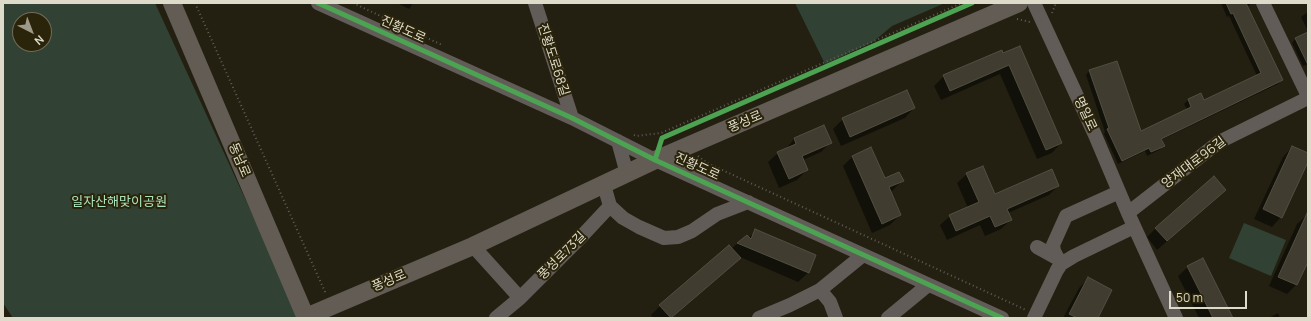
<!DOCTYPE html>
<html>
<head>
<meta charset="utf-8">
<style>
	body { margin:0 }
	#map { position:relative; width:1311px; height:321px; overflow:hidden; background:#232011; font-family:Manrope,sans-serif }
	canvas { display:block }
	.frame { position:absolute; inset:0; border:4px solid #dedbcb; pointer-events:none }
	.north { position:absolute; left:12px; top:12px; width:40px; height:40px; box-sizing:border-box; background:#2a240a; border:1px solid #726d57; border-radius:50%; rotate:138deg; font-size:11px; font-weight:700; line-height:16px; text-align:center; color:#dedbcb }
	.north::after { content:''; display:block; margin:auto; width:14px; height:18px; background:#9d9a8a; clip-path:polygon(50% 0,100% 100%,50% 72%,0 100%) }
	.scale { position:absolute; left:1169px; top:291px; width:78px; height:18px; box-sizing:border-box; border:2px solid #dedbcb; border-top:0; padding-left:5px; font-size:12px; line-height:14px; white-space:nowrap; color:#dedbcb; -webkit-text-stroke:3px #2a240a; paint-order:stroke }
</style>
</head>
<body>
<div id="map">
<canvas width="1311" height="321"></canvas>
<div class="frame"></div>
<div class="north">N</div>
<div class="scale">50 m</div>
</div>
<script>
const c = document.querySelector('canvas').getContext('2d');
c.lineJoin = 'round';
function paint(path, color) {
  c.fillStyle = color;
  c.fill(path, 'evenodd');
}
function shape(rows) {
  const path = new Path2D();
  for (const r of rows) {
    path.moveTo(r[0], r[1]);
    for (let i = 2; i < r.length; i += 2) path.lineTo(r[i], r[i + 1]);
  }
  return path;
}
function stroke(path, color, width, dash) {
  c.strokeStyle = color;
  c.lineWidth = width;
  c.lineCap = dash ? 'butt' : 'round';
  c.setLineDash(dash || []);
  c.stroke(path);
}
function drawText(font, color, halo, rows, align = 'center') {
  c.font = font + ' Manrope,"Noto Sans KR",sans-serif';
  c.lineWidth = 4;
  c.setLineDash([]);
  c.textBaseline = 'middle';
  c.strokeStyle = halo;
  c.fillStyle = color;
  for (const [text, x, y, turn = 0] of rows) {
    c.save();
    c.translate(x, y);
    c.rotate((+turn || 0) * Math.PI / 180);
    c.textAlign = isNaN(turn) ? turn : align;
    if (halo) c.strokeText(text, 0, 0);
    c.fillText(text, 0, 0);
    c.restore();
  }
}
const green = shape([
	[3,3,155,3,300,318,13,318,3,303],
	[20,20,44,20,44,44,20,44],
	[795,3,945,3,892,26,873,42,825,64],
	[1244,223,1286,240,1271,276,1229,258]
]);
const shadow = shape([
	[397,3,413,3,409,9],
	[1221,3,1252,3,1247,7,1282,80,1278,84,1161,140,1163,146,1159,150,1147,156,1145,151,1118,164,1104,134,1105,132,1086,75,1089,71,1116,62,1140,132,1187,110,1184,104,1188,100,1200,94,1204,101,1257,76,1229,16,1227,17],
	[1308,12,1308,31,1301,17],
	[1308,33,1308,64,1303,66,1292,43,1295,39],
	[1001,51,1061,143,1052,153,1037,159,1000,74,941,100,934,86,944,76],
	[914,108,905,118,841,146,833,129,843,119],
	[794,139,831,142,821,152,803,160,807,170,797,180,779,188,768,162,778,153,785,150],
	[1292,147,1308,154,1308,159,1281,217,1272,227,1254,219,1283,157],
	[853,156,884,180,902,181,893,190,890,192,900,215,890,225,872,233,843,166],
	[967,174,995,196,1058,186,1049,195,1008,213,1011,220,1001,229,985,236,980,225,947,240,940,225,950,216,968,208,957,183],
	[1216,199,1157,250,1147,237,1156,228],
	[1307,215,1308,259,1296,285,1287,294,1269,286,1297,224],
	[756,231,815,256,808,273,798,282,740,257,672,318,653,318,651,315,660,306,737,244,747,237,748,238],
	[1188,267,1232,318,1199,318,1178,276],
	[1088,279,1097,318,1063,318,1079,288],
	[1278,313,1280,318,1269,318]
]);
const building = shape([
	[1226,3,1246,3,1283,80,1161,139,1165,146,1151,152,1149,148,1122,161,1107,129,1109,128,1089,70,1117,61,1141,131,1191,107,1188,99,1201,93,1204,100,1261,73,1233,13,1231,14,1226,3],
	[1308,32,1308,65,1295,38,1308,32],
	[1020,46,1062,143,1046,150,1009,65,950,91,943,75,1002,50,1003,53,1020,46],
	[907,90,915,108,850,137,842,118,907,90],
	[824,125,832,143,802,156,808,170,789,179,777,152,796,144,794,138,824,125],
	[1292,146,1308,153,1308,162,1282,218,1263,209,1292,146],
	[871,147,885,178,899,172,904,181,889,187,901,215,882,224,852,156,871,147],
	[983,166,995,194,1052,169,1059,186,1007,209,1012,220,995,227,990,216,956,231,949,215,979,202,966,173,983,166],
	[1214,176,1226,190,1167,241,1155,228,1214,176],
	[1308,211,1308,262,1297,285,1278,277,1308,211],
	[755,229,816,255,809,273,737,243,747,235,751,239,755,229],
	[729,245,741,258,671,318,659,305,729,245],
	[1203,258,1233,318,1213,318,1187,266,1203,258],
	[1088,277,1112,290,1098,318,1077,318,1069,314,1088,277]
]);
const path = shape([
	[195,3,326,294],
	[353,3,442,45],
	[1052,13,1056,3],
	[1017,19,1030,22],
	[634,135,636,136,661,133,962,3],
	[698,156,707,163,1026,310]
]);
const minor = shape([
	[318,3,572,118,655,160,1002,318],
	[535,3,572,118],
	[1034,3,1095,135,1128,213,1176,318],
	[1263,3,1308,96],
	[618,141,627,174],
	[610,206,623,218,639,227,664,238,678,237,692,231,717,214,748,202],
	[1128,213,1219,142,1308,98],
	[473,246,520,298],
	[1037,247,1057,258],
	[1061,264,1054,251,1053,245,1066,216,1119,192],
	[820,290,830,302,836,318],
	[496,318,520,298,581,237,610,206,604,185],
	[759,318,790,305,820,290,863,255],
	[888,318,928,285],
	[1034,318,1057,270,1061,264,1074,256,1134,227]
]);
const major = shape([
	[172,3,306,318],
	[306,317,473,246,655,160,1019,3]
]);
const cycleway = shape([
	[318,3,572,118,655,160,1002,318],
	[655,160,662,138,972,3]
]);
const streetNames = [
	["진황도로",403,30,24],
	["진황도로68길",553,60,72],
	["명일로",1085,114,65],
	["풍성로",745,122,-23],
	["동남로",239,160,67],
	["양재대로96길",1194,163,-37],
	["진황도로",697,167,24],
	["풍성로73길",562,256,-45],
	["풍성로",389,281,-23]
];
const parkNames = [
	["일자산해맞이공원",119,202]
];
paint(green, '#314234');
paint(shadow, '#0007');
paint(building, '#403d30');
stroke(building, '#514f42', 1);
stroke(path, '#605c57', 2, [1, 3]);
stroke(minor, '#615c58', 14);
stroke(major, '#625c54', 18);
stroke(cycleway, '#4ca352', 5);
drawText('13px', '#dedbcb', '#2a240a', streetNames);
drawText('13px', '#aae3bf', '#2a240a', parkNames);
</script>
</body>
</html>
